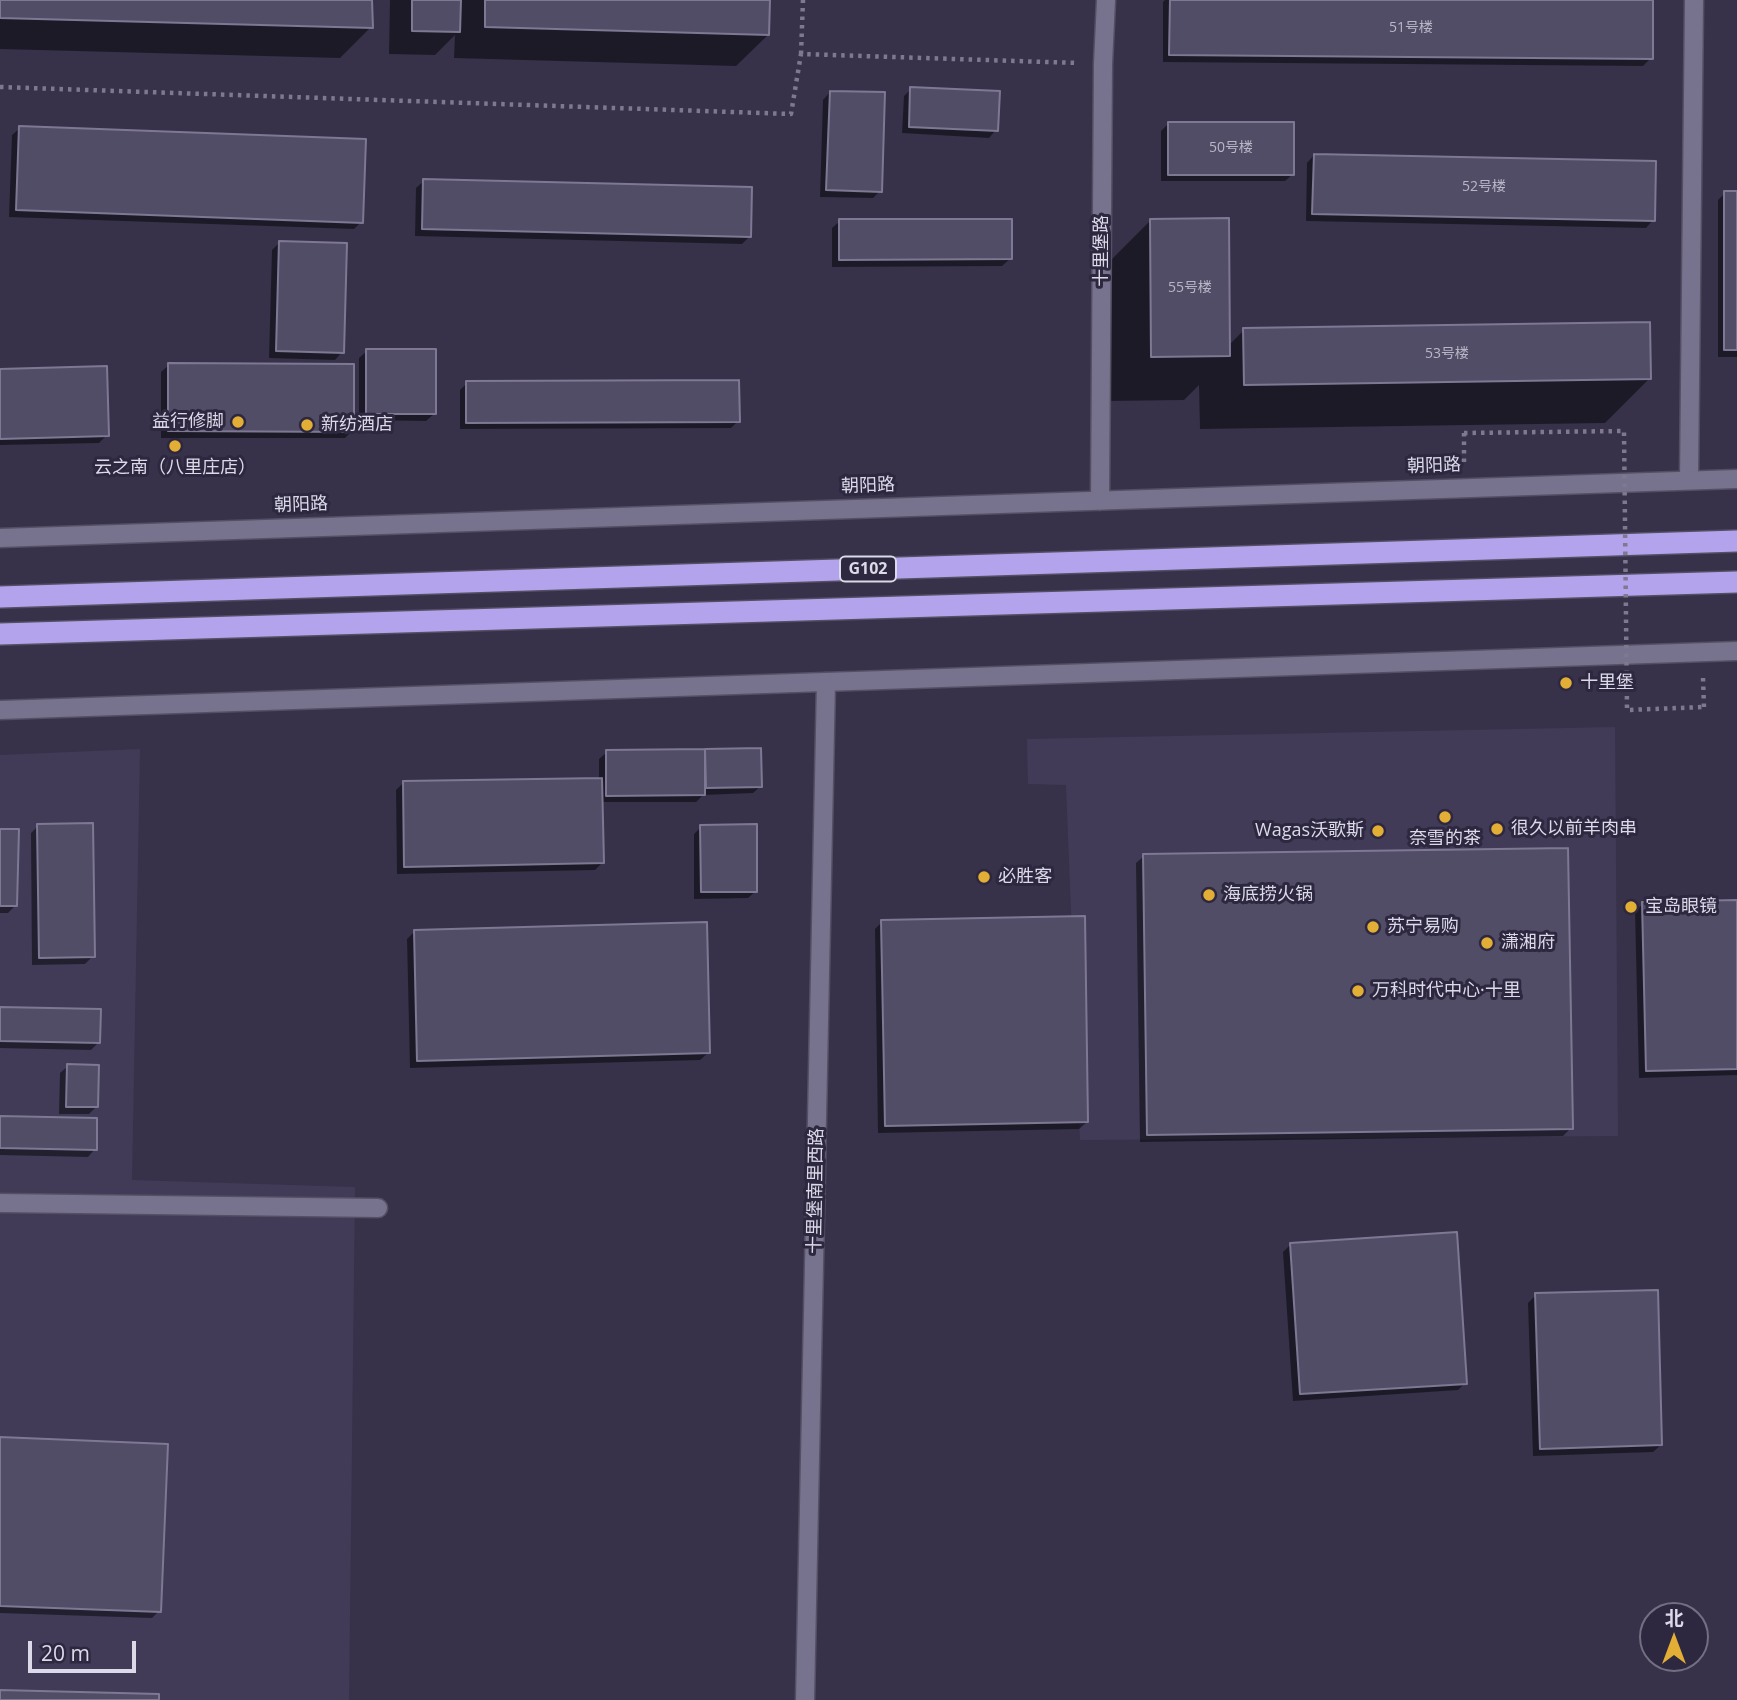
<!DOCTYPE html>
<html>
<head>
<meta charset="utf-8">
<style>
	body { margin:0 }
	#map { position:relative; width:1737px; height:1700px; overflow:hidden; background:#37324a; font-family:"Open Sans","Noto Sans SC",sans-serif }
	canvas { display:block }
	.north { position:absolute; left:1639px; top:1602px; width:70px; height:70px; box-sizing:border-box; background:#2d283f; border:2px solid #736f83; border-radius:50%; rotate:0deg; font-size:19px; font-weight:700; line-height:28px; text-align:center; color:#dcd9e9 }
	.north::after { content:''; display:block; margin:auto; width:24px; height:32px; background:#e3ae35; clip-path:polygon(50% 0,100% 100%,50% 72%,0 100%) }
	.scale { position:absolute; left:28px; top:1641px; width:108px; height:32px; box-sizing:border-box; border:4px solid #dcd9e9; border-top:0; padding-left:9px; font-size:21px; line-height:24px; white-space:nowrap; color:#dcd9e9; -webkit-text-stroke:5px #2d283f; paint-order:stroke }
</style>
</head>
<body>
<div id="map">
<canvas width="1737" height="1700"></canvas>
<div class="north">北</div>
<div class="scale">20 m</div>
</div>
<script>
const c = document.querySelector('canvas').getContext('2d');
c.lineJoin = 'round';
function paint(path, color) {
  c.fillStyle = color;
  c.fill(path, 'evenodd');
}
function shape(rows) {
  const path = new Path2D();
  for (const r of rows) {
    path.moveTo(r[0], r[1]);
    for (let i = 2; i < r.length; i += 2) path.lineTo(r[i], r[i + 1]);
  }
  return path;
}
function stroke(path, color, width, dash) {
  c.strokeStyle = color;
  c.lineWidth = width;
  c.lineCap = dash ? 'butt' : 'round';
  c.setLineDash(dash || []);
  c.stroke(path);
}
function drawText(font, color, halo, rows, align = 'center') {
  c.font = font + ' "Open Sans","Noto Sans SC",sans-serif';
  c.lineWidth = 6;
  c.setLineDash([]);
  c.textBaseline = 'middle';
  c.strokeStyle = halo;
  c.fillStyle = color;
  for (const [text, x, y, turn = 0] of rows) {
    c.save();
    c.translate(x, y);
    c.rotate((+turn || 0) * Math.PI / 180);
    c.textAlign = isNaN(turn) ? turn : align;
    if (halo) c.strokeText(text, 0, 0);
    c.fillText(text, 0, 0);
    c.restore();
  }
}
const built = shape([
	[1615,727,1618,1136,1080,1140,1066,785,1028,784,1027,739],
	[140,749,132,1180,355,1187,349,1700,0,1700,0,755]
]);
const shadow = shape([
	[0,0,370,0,371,27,340,58,0,49],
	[390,0,768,0,768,35,736,66,454,58,455,35,435,55,389,54],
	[1165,0,1651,0,1651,58,1643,66,1163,62,1163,2],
	[911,89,996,130,989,138,902,133,904,96],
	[830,92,880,191,873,198,820,197,823,100],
	[1168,124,1293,174,1285,181,1161,181,1161,131],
	[20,128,361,222,354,229,9,217,12,135],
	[1314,155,1653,220,1646,228,1306,221,1307,163],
	[424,181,750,236,742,244,415,236,416,188],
	[1725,193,1737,193,1737,357,1718,357,1718,200],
	[840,221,1010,259,1002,266,832,267,832,228],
	[1150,221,1229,345,1244,330,1649,379,1605,423,1200,429,1199,385,1184,400,1107,401,1106,265],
	[279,243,342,352,335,360,269,358,272,250],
	[367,351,434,414,426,421,359,420,359,358],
	[169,365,352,431,345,438,161,438,161,372],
	[0,371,107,435,99,443,0,445],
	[467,383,738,421,731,428,460,429,460,390],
	[759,749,761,786,753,793,703,795,696,802,601,802,602,863,595,870,397,874,396,790,403,783,599,779,599,759,607,752],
	[38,826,93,956,85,964,32,965,31,833],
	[701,827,756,891,748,898,694,899,694,834],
	[0,831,16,905,8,913,0,913],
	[1144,856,1571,1128,1563,1136,1140,1142,1136,863],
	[1737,902,1737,1075,1639,1078,1635,911,1643,904],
	[882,922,1087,1122,1079,1129,878,1133,875,929],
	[415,931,708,1053,700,1060,410,1068,407,939],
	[0,1009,99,1042,91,1050,0,1048],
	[68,1066,96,1107,89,1114,59,1114,60,1073],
	[0,1118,95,1149,88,1157,0,1155],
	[1290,1245,1465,1383,1458,1390,1293,1401,1283,1252],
	[1536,1295,1661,1445,1653,1452,1533,1456,1528,1303],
	[0,1439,159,1611,152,1618,0,1613]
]);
const building = shape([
	[0,0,372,0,373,28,0,18,0,0],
	[412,0,461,0,460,32,412,31,412,0],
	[485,0,770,0,769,35,485,27,485,0],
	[1170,0,1653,0,1653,59,1169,55,1170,0],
	[910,87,1000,91,998,131,909,127,910,87],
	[830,91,885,92,882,192,826,190,830,91],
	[1168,122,1294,122,1294,175,1168,175,1168,122],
	[19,126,366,139,363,223,16,210,19,126],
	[1314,154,1656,161,1655,221,1312,214,1314,154],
	[423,179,752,187,751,237,422,229,423,179],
	[1724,191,1737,191,1737,350,1724,350,1724,191],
	[1229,218,1230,356,1151,357,1150,219,1229,218],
	[839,219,1012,219,1012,259,839,260,839,219],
	[279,241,347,243,344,353,276,351,279,241],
	[1650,322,1651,379,1244,385,1243,328,1650,322],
	[366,349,436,349,436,414,366,414,366,349],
	[168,363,354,364,354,432,168,431,168,363],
	[107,366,109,436,0,439,0,369,107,366],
	[739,380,740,422,466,423,466,381,739,380],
	[761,748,762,787,706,788,705,749,761,748],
	[705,749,705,795,606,796,606,750,705,749],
	[602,778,604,863,404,867,403,781,602,778],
	[93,823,95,957,39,958,37,824,93,823],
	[757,824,757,892,701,892,700,825,757,824],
	[0,829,19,829,17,906,0,906,0,829],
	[1568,848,1573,1129,1147,1135,1143,854,1568,848],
	[1737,900,1737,1069,1646,1071,1642,902,1737,900],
	[1085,916,1088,1122,885,1126,881,920,1085,916],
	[707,922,710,1053,417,1061,414,930,707,922],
	[0,1007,101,1009,100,1043,0,1041,0,1007],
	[67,1064,99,1065,98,1107,66,1107,67,1064],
	[0,1116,97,1118,97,1150,0,1148,0,1116],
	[1457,1232,1467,1384,1300,1394,1290,1243,1457,1232],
	[1658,1290,1662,1445,1540,1449,1535,1293,1658,1290],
	[0,1437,168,1444,161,1612,0,1606,0,1437],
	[0,1690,159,1694,159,1700,0,1700,0,1690]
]);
const path = shape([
	[801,54,803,0],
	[0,87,791,114,801,54,1078,63],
	[1464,462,1464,433],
	[1703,678,1704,707]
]);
const street = shape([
	[1689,480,1694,0],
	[0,1203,378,1208],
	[805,1700,826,682]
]);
const secondary = shape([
	[1100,501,1103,64,1106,0],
	[0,538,1737,479],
	[0,710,1737,651]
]);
const highway = shape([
	[0,597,1737,541],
	[0,634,1737,582]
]);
const pathBridge = shape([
	[1464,433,1624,431,1627,710,1704,707]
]);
const markers = [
	[238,422,7,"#e3ae35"],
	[307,425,7,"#e3ae35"],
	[175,446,7,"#e3ae35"],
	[1566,683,7,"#e3ae35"],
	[1445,817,7,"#e3ae35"],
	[1497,829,7,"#e3ae35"],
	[1378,831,7,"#e3ae35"],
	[984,877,7,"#e3ae35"],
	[1209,895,7,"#e3ae35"],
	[1631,907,7,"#e3ae35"],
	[1373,927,7,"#e3ae35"],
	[1487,943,7,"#e3ae35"],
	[1358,991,7,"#e3ae35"]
];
const numberNames = [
	["51号楼",1411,28],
	["50号楼",1231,148],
	["52号楼",1484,187],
	["55号楼",1190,288],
	["53号楼",1447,354]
];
const shields = [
	[868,569,56]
];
const shieldNames = [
	["G102",868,569]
];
const streetNames = [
	["十里堡路",1102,251,-90],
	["朝阳路",1434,466,-2],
	["朝阳路",868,486,-2],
	["朝阳路",301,505,-2],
	["十里堡南里西路",816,1191,-89]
];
const poiNames = [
	["益行修脚",224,422,"right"],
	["新纺酒店",321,425],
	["云之南（八里庄店）",175,468,"center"],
	["十里堡",1580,683],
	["很久以前羊肉串",1511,829],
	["Wagas沃歌斯",1364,831,"right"],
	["奈雪的茶",1445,839,"center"],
	["必胜客",998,877],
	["海底捞火锅",1223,895],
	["宝岛眼镜",1645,907],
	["苏宁易购",1387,927],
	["潇湘府",1501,943],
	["万科时代中心·十里",1372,991]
];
paint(built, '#413b58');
paint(shadow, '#0007');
paint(building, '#524d66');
stroke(building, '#7e7894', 2);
stroke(street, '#544f63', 21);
stroke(secondary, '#544f63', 21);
stroke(highway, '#544f63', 24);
stroke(path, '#7e798e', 4.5, [3.5, 5]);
stroke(street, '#77728d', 18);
stroke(secondary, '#77728d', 18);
stroke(highway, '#b3a3ed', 21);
stroke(pathBridge, '#7e798e', 4.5, [3.5, 5]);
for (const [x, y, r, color] of markers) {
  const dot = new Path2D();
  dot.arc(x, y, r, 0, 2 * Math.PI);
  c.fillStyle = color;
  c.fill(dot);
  stroke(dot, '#2d283f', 2.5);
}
drawText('14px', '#bab6c8', null, numberNames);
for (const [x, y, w] of shields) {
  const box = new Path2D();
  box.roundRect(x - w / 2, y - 12.5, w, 25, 5);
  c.fillStyle = '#2d283f';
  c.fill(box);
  stroke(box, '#dcd9e9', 2);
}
drawText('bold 16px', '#dcd9e9', null, shieldNames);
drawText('18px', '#dcd9e9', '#2d283f', streetNames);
drawText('18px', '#dcd9e9', '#2d283f', poiNames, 'left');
</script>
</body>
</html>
